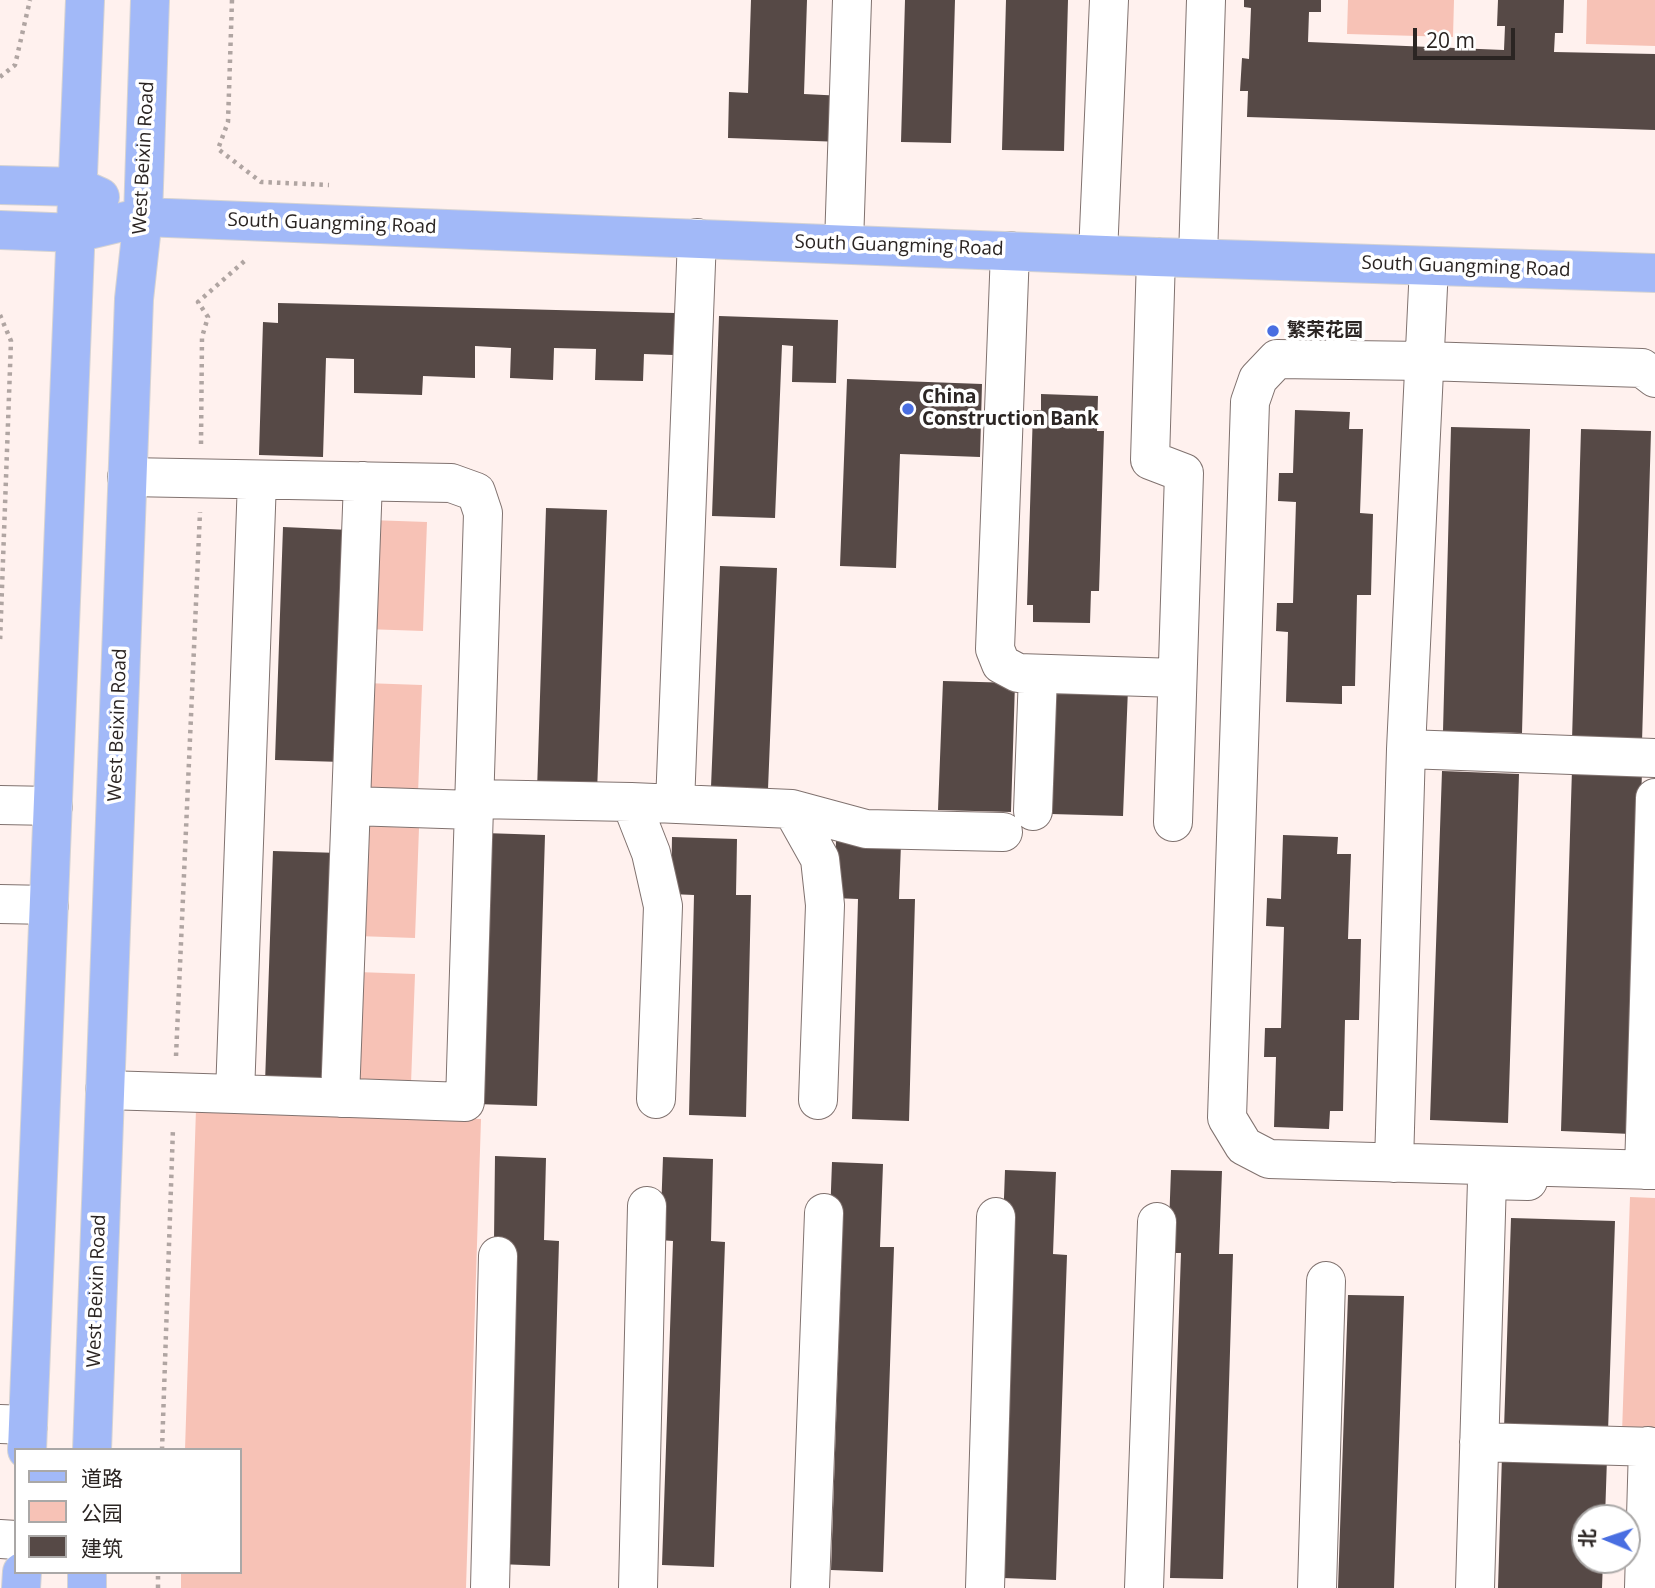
<!DOCTYPE html>
<html>
<head>
<meta charset="utf-8">
<style>
	body { margin:0 }
	#map { position:relative; width:1655px; height:1588px; overflow:hidden; background:#fff1ee; font-family:"Open Sans","Noto Sans SC",sans-serif }
	canvas { display:block }
	.legend { position:absolute; left:14px; top:1448px; width:228px; height:126px; box-sizing:border-box; background:#fff; border:2px solid #aaa8a7; margin:0; padding:9px 12px; list-style:none; font-size:21px; color:#2b2523 }
	.legend li { display:flex; align-items:center; gap:14px; height:35px }
	.legend b { width:35px; border:2px solid #aaa8a7 }
	.north { position:absolute; left:1571px; top:1504px; width:70px; height:70px; box-sizing:border-box; background:#fff; border:2px solid #aaa8a7; border-radius:50%; rotate:272deg; font-size:19px; font-weight:700; line-height:28px; text-align:center; color:#2b2523 }
	.north::after { content:''; display:block; margin:auto; width:24px; height:32px; background:#496ee1; clip-path:polygon(50% 0,100% 100%,50% 72%,0 100%) }
	.scale { position:absolute; left:1413px; top:28px; width:102px; height:32px; box-sizing:border-box; border:4px solid #2b2523; border-top:0; padding-left:9px; font-size:21px; line-height:24px; white-space:nowrap; color:#2b2523; -webkit-text-stroke:5px #fff; paint-order:stroke }
</style>
</head>
<body>
<div id="map">
<canvas width="1655" height="1588"></canvas>
<ul class="legend">
<li><b style="height:9px;background:#a2b9f8"></b>道路</li>
<li><b style="height:19px;background:#f7c2b6"></b>公园</li>
<li><b style="height:19px;background:#564946"></b>建筑</li>
</ul>
<div class="north">北</div>
<div class="scale">20 m</div>
</div>
<script>
const c = document.querySelector('canvas').getContext('2d');
c.lineJoin = 'round';
function paint(path, color) {
  c.fillStyle = color;
  c.fill(path, 'evenodd');
}
function shape(rows) {
  const path = new Path2D();
  for (const r of rows) {
    path.moveTo(r[0], r[1]);
    for (let i = 2; i < r.length; i += 2) path.lineTo(r[i], r[i + 1]);
  }
  return path;
}
function stroke(path, color, width, dash) {
  c.strokeStyle = color;
  c.lineWidth = width;
  c.lineCap = dash ? 'butt' : 'round';
  c.setLineDash(dash || []);
  c.stroke(path);
}
function drawText(font, color, halo, rows, align = 'center') {
  c.font = font + ' "Open Sans","Noto Sans SC",sans-serif';
  c.lineWidth = 7;
  c.setLineDash([]);
  c.textBaseline = 'middle';
  c.strokeStyle = halo;
  c.fillStyle = color;
  for (const [text, x, y, turn = 0] of rows) {
    c.save();
    c.translate(x, y);
    c.rotate((+turn || 0) * Math.PI / 180);
    c.textAlign = isNaN(turn) ? turn : align;
    if (halo) c.strokeText(text, 0, 0);
    c.fillText(text, 0, 0);
    c.restore();
  }
}
const green = shape([
	[1348,0,1454,0,1453,37,1347,34],
	[1587,0,1655,0,1655,46,1586,44],
	[370,520,427,522,423,631,365,629],
	[364,683,422,685,418,794,361,792],
	[361,826,419,828,415,938,357,936],
	[357,972,415,974,411,1084,353,1082],
	[196,1109,481,1119,466,1588,181,1588,181,1572,240,1572,240,1450,185,1450],
	[1630,1197,1655,1198,1655,1434,1622,1433]
]);
const building = shape([
	[751,0,807,0,804,94,844,96,843,142,728,138,729,92,748,93],
	[905,0,955,0,951,143,901,142],
	[1006,0,1068,0,1064,151,1002,150],
	[1244,0,1321,0,1321,12,1309,12,1308,42,1504,50,1505,26,1497,26,1498,0,1564,0,1563,33,1555,33,1554,52,1655,54,1655,130,1247,117,1248,91,1240,91,1242,58,1249,59,1251,8,1244,7],
	[278,303,675,313,674,355,644,354,643,381,595,380,596,349,554,348,553,380,510,378,511,348,475,346,475,378,423,376,422,395,354,393,354,359,326,358,323,457,259,455,263,322,278,323],
	[719,316,838,320,836,383,792,382,793,346,782,345,775,518,712,516],
	[847,379,982,384,980,457,900,454,896,568,840,566],
	[1041,394,1098,396,1097,431,1104,431,1099,591,1091,591,1090,623,1033,622,1033,605,1027,605,1033,410,1041,410],
	[1295,410,1350,412,1349,429,1363,429,1360,513,1373,514,1371,595,1357,595,1355,686,1342,686,1342,704,1286,702,1288,632,1276,631,1277,603,1293,603,1296,502,1278,501,1279,473,1293,473],
	[1451,427,1530,429,1522,733,1443,731],
	[1581,429,1651,431,1642,742,1572,740],
	[546,508,607,510,597,793,537,791],
	[283,527,350,530,342,762,275,760],
	[720,566,777,568,768,789,711,787],
	[943,681,1015,683,1011,812,938,810],
	[1055,685,1128,688,1123,816,1051,814],
	[1572,769,1642,771,1631,1134,1561,1131],
	[1442,771,1519,774,1508,1123,1430,1120],
	[484,833,545,835,537,1106,476,1104],
	[1283,835,1338,837,1337,854,1351,854,1348,939,1361,939,1359,1020,1345,1020,1343,1111,1330,1111,1329,1129,1274,1127,1276,1057,1264,1057,1265,1028,1281,1028,1284,927,1266,926,1267,898,1281,899],
	[672,837,737,839,736,895,751,895,746,1117,689,1115,694,895,671,894],
	[836,841,901,843,899,899,915,899,909,1121,852,1119,858,899,834,898],
	[273,851,340,853,332,1086,265,1083],
	[495,1156,546,1158,544,1240,559,1241,550,1566,498,1564,494,1240],
	[663,1157,713,1159,711,1241,725,1242,714,1567,662,1565,673,1241,660,1240],
	[832,1162,883,1164,880,1247,894,1247,883,1572,831,1570,842,1246,829,1245],
	[1005,1170,1056,1172,1053,1254,1067,1255,1056,1580,1003,1578,1002,1253],
	[1171,1170,1222,1171,1219,1254,1233,1254,1223,1579,1170,1578,1181,1253,1168,1253],
	[1511,1218,1615,1221,1608,1432,1504,1429],
	[1348,1295,1404,1296,1394,1588,1338,1588],
	[1502,1455,1607,1458,1605,1518,1585,1518,1585,1560,1603,1560,1602,1588,1498,1588]
]);
const path = shape([
	[232,0,228,122,218,149,261,182,329,185],
	[0,77,15,65,30,0],
	[0,315,11,341,0,643],
	[201,444,202,337,208,317,198,302,248,258],
	[176,1056,200,512],
	[162,1450,173,1128],
	[158,1588,158,1572]
]);
const minor = shape([
	[844,244,852,0],
	[1010,251,995,649,1001,664,1018,673,1177,678],
	[1098,254,1109,0],
	[1156,257,1150,460,1184,473,1173,822],
	[1198,258,1206,0],
	[1655,378,1642,368,1424,361,1277,359,1258,379,1250,402,1227,1118,1244,1146,1269,1159,1655,1170],
	[127,477,451,483,476,492,483,513,465,1102,235,1094,257,480],
	[1406,749,1655,758],
	[474,799,631,802,792,809,866,829,1003,832],
	[631,802,651,853,663,906,656,1099],
	[675,804,697,238],
	[0,805,53,806],
	[351,806,473,810],
	[792,809,820,859,825,905,818,1100],
	[1033,811,1038,674],
	[0,904,49,905],
	[105,1090,235,1094],
	[340,1098,363,481],
	[1394,1163,1406,749,1429,266],
	[1644,1170,1655,798],
	[0,1424,28,1425],
	[1479,1442,1655,1447],
	[0,1539,16,1540],
	[490,1588,498,1256],
	[638,1588,647,1206],
	[810,1588,824,1213],
	[985,1588,996,1217],
	[1144,1588,1157,1222],
	[1317,1588,1326,1281],
	[1475,1588,1487,1180,1528,1181],
	[1644,1588,1648,1446]
]);
const major = shape([
	[0,185,78,187,100,197],
	[0,230,76,233,143,217,1156,257,1655,273],
	[27,1450,85,0],
	[92,1450,134,299,143,217,150,0],
	[21,1588,22,1572],
	[87,1588,87,1572]
]);
const markers = [
	[1273,331,7,"#496ee1"],
	[908,409,7,"#496ee1"]
];
const streetNames = [
	["West Beixin Road",144,158,-87],
	["South Guangming Road",332,224,2],
	["South Guangming Road",899,246,2],
	["South Guangming Road",1466,267,2],
	["West Beixin Road",118,725,-88],
	["West Beixin Road",97,1291,-88]
];
const poiNames = [
	["繁荣花园",1287,331],
	["China",922,398],
	["Construction Bank",922,420]
];
paint(green, '#f7c2b6');
paint(building, '#564946');
stroke(minor, '#80726f', 40);
stroke(major, '#d5d3d3', 40);
stroke(path, '#b0a5a2', 4.5, [3.5, 5]);
stroke(minor, '#fff', 38);
stroke(major, '#a2b9f8', 38);
for (const [x, y, r, color] of markers) {
  const dot = new Path2D();
  dot.arc(x, y, r, 0, 2 * Math.PI);
  c.fillStyle = color;
  c.fill(dot);
  stroke(dot, '#fff', 2.5);
}
drawText('19px', '#2b2523', '#fff', streetNames);
drawText('bold 19px', '#2b2523', '#fff', poiNames, 'left');
</script>
</body>
</html>
